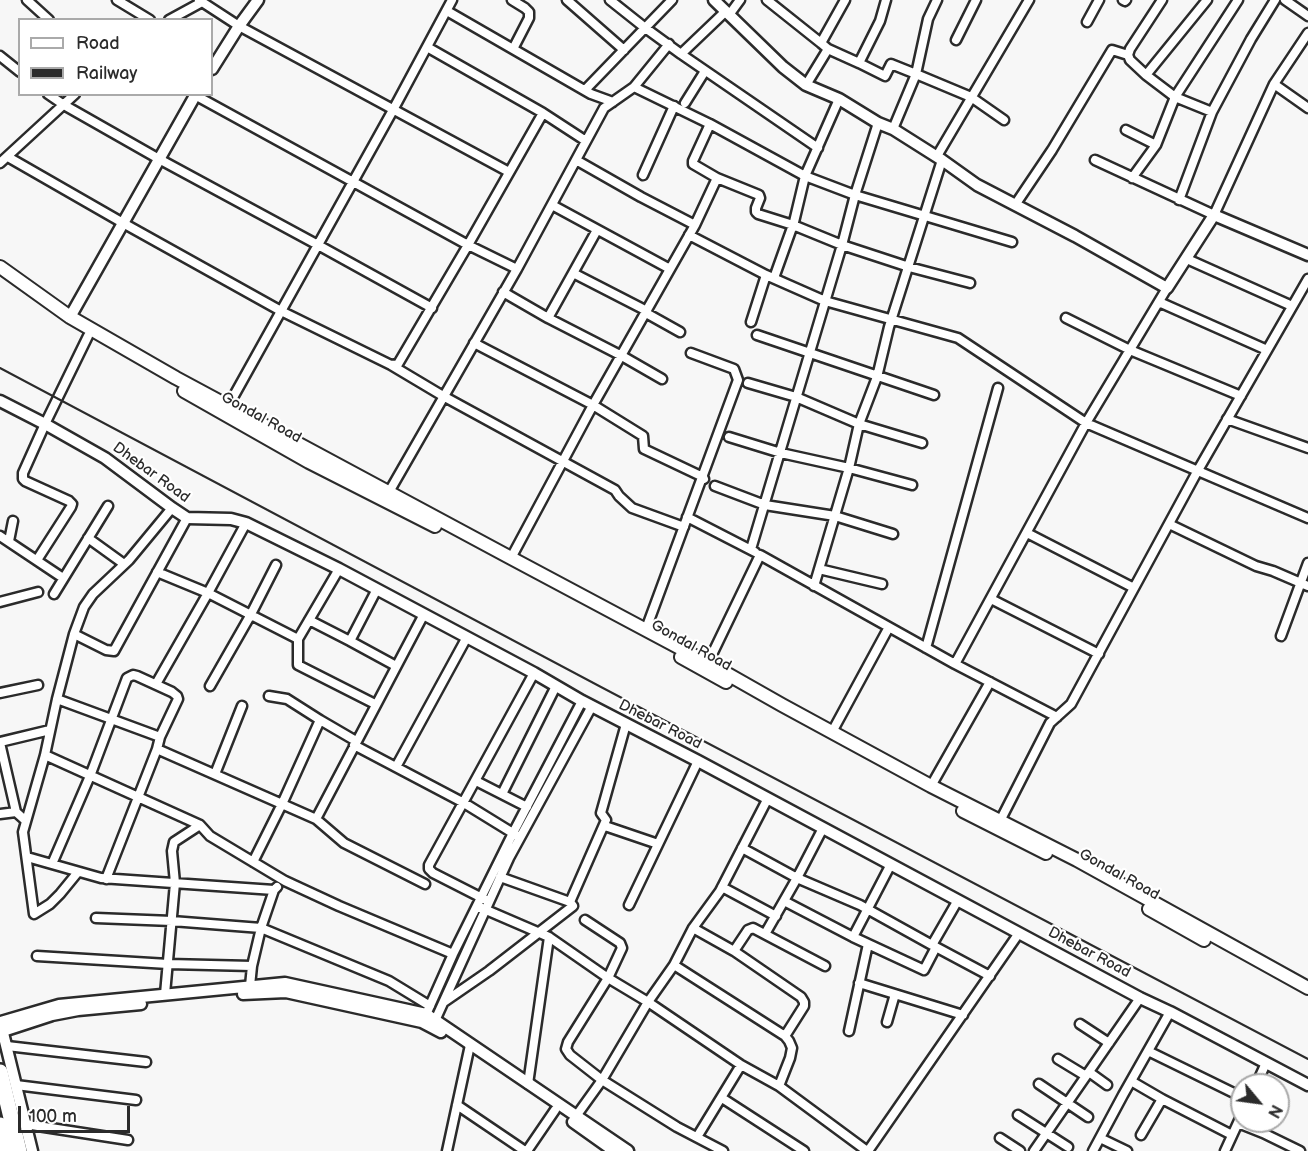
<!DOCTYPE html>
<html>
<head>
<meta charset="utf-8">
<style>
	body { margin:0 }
	#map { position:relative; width:1308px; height:1151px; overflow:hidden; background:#f7f7f7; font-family:"Balsamiq Sans",sans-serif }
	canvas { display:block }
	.legend { position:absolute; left:18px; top:18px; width:195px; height:78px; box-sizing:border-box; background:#fff; border:2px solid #aaa; margin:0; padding:8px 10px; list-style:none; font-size:18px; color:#2b2b2b }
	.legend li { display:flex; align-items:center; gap:12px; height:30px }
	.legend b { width:30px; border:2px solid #aaa }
	.north { position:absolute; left:1230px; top:1073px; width:60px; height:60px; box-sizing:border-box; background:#fff; border:2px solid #aaa; border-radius:50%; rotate:119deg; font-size:16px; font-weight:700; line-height:24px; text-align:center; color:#2b2b2b }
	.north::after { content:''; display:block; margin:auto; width:21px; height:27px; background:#2b2b2b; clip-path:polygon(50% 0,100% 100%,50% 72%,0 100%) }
	.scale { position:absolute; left:18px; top:1106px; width:112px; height:27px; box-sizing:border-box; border:3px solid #2b2b2b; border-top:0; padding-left:8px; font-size:18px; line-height:21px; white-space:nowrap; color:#2b2b2b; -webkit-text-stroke:4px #fff; paint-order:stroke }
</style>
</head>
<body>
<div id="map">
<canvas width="1308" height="1151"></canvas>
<ul class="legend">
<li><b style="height:8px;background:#fff"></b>Road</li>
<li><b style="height:8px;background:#2b2b2b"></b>Railway</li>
</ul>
<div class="north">N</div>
<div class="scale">100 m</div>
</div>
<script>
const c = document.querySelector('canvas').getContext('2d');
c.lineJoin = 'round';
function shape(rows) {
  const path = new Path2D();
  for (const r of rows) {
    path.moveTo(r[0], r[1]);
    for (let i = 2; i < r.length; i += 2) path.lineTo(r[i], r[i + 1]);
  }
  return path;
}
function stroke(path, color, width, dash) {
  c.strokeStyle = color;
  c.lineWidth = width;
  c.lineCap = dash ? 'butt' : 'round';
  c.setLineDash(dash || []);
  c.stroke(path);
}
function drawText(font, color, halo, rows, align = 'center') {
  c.font = font + ' "Balsamiq Sans",sans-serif';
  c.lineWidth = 4.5;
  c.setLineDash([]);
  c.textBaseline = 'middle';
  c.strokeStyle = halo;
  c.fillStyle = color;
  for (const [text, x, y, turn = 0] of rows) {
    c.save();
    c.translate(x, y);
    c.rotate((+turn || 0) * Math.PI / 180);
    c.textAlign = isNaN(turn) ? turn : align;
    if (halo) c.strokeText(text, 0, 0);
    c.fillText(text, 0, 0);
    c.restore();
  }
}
const minor = shape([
	[27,0,49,20],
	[117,0,150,20],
	[199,0,239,26,509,172],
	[512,0,525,8,529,12,529,18,513,49],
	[567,0,624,50],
	[610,0,644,27,681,54,726,11],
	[767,0,821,43],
	[1123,0,1125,1,1126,0],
	[1162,0,1130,49,1128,55,1130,60,1146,75,1175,97,1212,112],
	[1285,0,1308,16],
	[447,11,591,94,613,102],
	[729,15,740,0],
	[169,20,202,2],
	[1087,22,1099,0],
	[956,40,976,0],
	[427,47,543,113,586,141],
	[828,49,859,63,880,21,886,0],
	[681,54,818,148],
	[0,56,20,72],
	[859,63,885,76,891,64,916,74,971,97,1004,120],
	[1146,75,1207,0],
	[1274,84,1308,108],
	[806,85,828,49,821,43,845,0],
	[634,87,710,124,805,176,855,195,1012,242],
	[585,90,672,0],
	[48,94,64,105,159,159,318,245,432,308],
	[193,94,468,245,517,269],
	[685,103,705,71],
	[710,124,693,161,693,164,717,178,759,195,760,198,756,208,756,212,758,214,793,225,842,245,909,267,970,283],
	[893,129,916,74,928,19,937,0],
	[1126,130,1156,145],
	[937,156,1029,0],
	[8,157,123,223,281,311,391,365,398,364,468,245,543,113],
	[576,160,641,197,695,225],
	[1095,160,1214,215,1274,84,1308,33],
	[0,163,75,94],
	[643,175,674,106],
	[1132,178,1156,145,1175,97,1238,0],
	[1179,200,1212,112,1251,39,1275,0],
	[552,205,670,269],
	[1015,205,1052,150,1112,50,1128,55],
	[689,235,766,275,825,301,958,338,1086,423,1308,518],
	[1187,259,1292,306],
	[573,273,647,311],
	[774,278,794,222,805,176,839,99],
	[503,292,548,318,622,356,662,379],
	[1159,302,1267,350],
	[646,313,680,332],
	[548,318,597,230],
	[1066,318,1130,350,1241,396],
	[751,322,766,275],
	[757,335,934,395],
	[474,343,593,405,643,436,644,449,703,477,704,479],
	[391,365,443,396,615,490,619,496,632,508,684,527],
	[748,383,796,397,859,424,922,443],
	[226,410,393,110,452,0],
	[1227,419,1308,448],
	[729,437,781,453,849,468,912,485],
	[715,486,765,505,835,516,893,534],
	[389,492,517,269,604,108,634,87,669,44],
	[687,517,755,552],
	[1169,524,1256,566,1273,571,1308,586],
	[1027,533,1134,588],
	[0,536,63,578],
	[88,538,124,564],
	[9,541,13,521],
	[751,549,842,245,855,195,878,123],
	[511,558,593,405,695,225,717,178],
	[37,560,71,507,72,504,69,501,25,481,23,479,23,473,45,424,88,336],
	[339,569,298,639,298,665,375,704],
	[819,569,882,584],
	[157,572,208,593,298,639],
	[814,586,849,468,859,424,877,377,889,327,942,160],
	[54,594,108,506],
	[991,599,1099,654],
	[0,602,38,592],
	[309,620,350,641,396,666],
	[646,629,738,380,734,369,691,353],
	[74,634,106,650,114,651,187,518],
	[1281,636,1308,563],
	[350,641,377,589],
	[926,648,998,388],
	[955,664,1086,423,1167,288],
	[706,667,760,555,955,664,1057,717],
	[156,684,208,593,246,523],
	[210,686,250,616,276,565],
	[0,693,38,685],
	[269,696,287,699,320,720],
	[57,699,160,737],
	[832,732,889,627],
	[0,742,50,730],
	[0,743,16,812,26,821],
	[354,745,464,803,516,835],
	[157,749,316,819,344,843,425,884],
	[45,755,200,825,210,836,285,881,339,906,453,954],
	[396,767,467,637],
	[215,774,242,706],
	[476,781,527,807],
	[931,786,990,682],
	[502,794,556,686],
	[0,814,16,812],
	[316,819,424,614],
	[998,825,1050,723,1071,704,1197,472,1308,279],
	[608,827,658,844],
	[742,848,797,878,860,905,932,945],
	[27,857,101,878,274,890],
	[253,862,282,804,320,720,356,741],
	[52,864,90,776,127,678,133,675,137,676,172,692,177,696,178,699,160,737,157,749,106,879],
	[78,872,60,894,50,904,34,914,23,832,45,755,57,699,74,634,84,607,93,594,129,560,172,508],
	[722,887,776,916],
	[486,900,433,873,429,869,429,865,534,673],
	[958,900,932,945,990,976],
	[784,901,853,937,891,864],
	[570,902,606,820,601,813,626,724],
	[629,905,698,761],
	[477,906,549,937,608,978,648,1002,741,1065,779,1086,867,1151],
	[96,918,172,921,261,928,389,981,430,1006],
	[585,920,620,943,622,948,608,978,568,1042,566,1049,570,1055,602,1080,677,1127,723,1151],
	[693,928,734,951,801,997,804,1002,804,1006,785,1036],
	[765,934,797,878,823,828],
	[853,937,924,970,936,947],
	[734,951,748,930,753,928,825,966],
	[37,956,168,964,252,966],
	[674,965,785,1036,789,1041,792,1048,790,1058,779,1086],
	[859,983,963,1015],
	[250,986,252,966,261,928,274,890,277,887],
	[165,994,175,883,172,851,174,842,200,825],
	[444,1002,489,971,573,906,570,902,500,877],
	[424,1019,453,954,513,833,582,701],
	[887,1022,895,994],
	[1080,1024,1109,1043],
	[433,1025,509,858,592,706],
	[849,1031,868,944],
	[7,1046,146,1062],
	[1148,1051,1242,1097],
	[1058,1059,1086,1076],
	[1089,1072,1107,1085],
	[1131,1081,1162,1099,1232,1135],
	[528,1084,549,937],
	[1039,1084,1088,1117],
	[16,1085,136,1100],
	[1256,1085,1266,1063],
	[722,1098,804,1151],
	[457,1105,525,1151],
	[1018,1115,1068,1147],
	[574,1119,602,1080,648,1002,674,965,693,928,720,891,768,798],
	[1238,1123,1263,1133,1300,1151],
	[25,1124,128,1140],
	[1141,1135,1162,1099],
	[697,1137,741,1065],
	[1000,1138,1020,1151],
	[1100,1138,1127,1151],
	[447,1151,470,1045],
	[527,1151,555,1110],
	[868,1151,1019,933],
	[1034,1151,1140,998],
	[1093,1151,1123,1095,1170,1012],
	[1225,1151,1242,1114]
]);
const tertiary = shape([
	[714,0,783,67,806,85,839,99,878,123,893,129,942,160,977,185,1075,236,1167,288,1214,215,1308,255],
	[212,69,239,26,258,0],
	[70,317,196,94],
	[0,401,45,424,105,458,172,508,187,518,231,519,246,523,339,569,534,673,582,701,698,761,1140,998,1170,1012,1308,1085],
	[243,994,286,992,422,1022,441,1032],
	[1,1022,59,1005,285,983,426,1014,628,1151],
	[1,1025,32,1151],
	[3,1031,52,1015,78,1010,141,1004],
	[573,1122,614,1151]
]);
const secondary = shape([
	[0,267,70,317,176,378,511,558,708,663,782,705,931,786,1077,860,1308,988],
	[184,391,309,462,435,526],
	[681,657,726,682],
	[963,811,1046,853],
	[1149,909,1204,940]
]);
const trunk = shape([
	[0,1072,19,1151],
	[0,1125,6,1151]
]);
const rail = shape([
	[0,368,601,687,1308,1059]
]);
const streetNames = [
	["Gondal Road",261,418,29],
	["Dhebar Road",151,473,36],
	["Gondal Road",691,646,29],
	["Dhebar Road",660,725,27],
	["Gondal Road",1119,875,29],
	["Dhebar Road",1089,953,28]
];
stroke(minor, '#2b2b2b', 13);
stroke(tertiary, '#2b2b2b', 15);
stroke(secondary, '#2b2b2b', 16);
stroke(trunk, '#2b2b2b', 20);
stroke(minor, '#fff', 8);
stroke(tertiary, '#fff', 10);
stroke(secondary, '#fff', 12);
stroke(trunk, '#fff', 15);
stroke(rail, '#2b2b2b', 2);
drawText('15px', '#2b2b2b', '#fff', streetNames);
</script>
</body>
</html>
